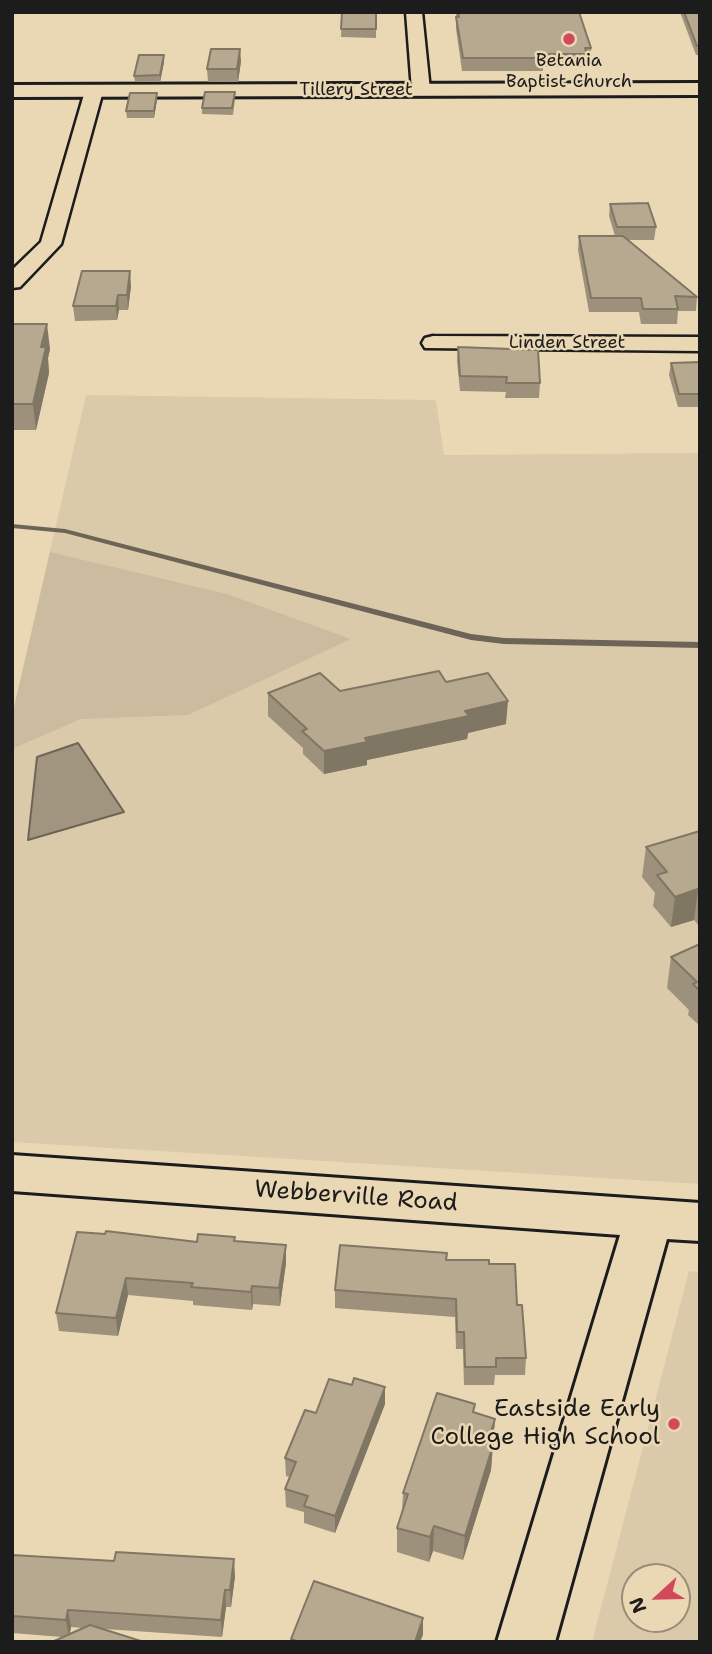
<!DOCTYPE html>
<html>
<head>
<meta charset="utf-8">
<style>
	body { margin:0 }
	#map { position:relative; width:712px; height:1654px; overflow:hidden; background:#ead8b5; font-family:"Shantell Sans",sans-serif }
	canvas { display:block }
	.frame { position:absolute; inset:0; border:14px solid #1c1c1c; pointer-events:none }
	.north { position:absolute; left:621px; top:1563px; width:70px; height:70px; box-sizing:border-box; background:#ead8b5; border:2px solid #988d78; border-radius:50%; rotate:248deg; font-size:19px; font-weight:700; line-height:28px; text-align:center; color:#1c1c1c }
	.north::after { content:''; display:block; margin:auto; width:24px; height:32px; background:#d1495b; clip-path:polygon(50% 0,100% 100%,50% 72%,0 100%) }
</style>
</head>
<body>
<div id="map">
<canvas width="712" height="1654"></canvas>
<div class="frame"></div>
<div class="north">N</div>
</div>
<script>
const c = document.querySelector('canvas').getContext('2d');
c.lineJoin = 'round';
function paint(path, color) {
  c.fillStyle = color;
  c.fill(path, 'evenodd');
}
function shape(rows) {
  const path = new Path2D();
  for (const r of rows) {
    path.moveTo(r[0], r[1]);
    for (let i = 2; i < r.length; i += 2) path.lineTo(r[i], r[i + 1]);
  }
  return path;
}
function stroke(path, color, width, dash) {
  c.strokeStyle = color;
  c.lineWidth = width;
  c.lineCap = dash ? 'butt' : 'round';
  c.setLineDash(dash || []);
  c.stroke(path);
}
function drawText(font, color, halo, rows, align = 'center') {
  c.font = font + ' "Shantell Sans",sans-serif';
  c.lineWidth = 5;
  c.setLineDash([]);
  c.textBaseline = 'middle';
  c.strokeStyle = halo;
  c.fillStyle = color;
  for (const [text, x, y, turn = 0] of rows) {
    c.save();
    c.translate(x, y);
    c.rotate((+turn || 0) * Math.PI / 180);
    c.textAlign = isNaN(turn) ? turn : align;
    if (halo) c.strokeText(text, 0, 0);
    c.fillText(text, 0, 0);
    c.restore();
  }
}
const built = shape([
	[86,395,436,400,444,455,700,453,700,1184,12,1142,12,716],
	[689,1271,700,1272,700,1642,592,1642],
	[635,1577,677,1577,677,1619,635,1619]
]);
const green = shape([
	[50,552,227,594,351,639,188,715,81,719,12,749,12,716]
]);
const water = shape([
	[78,743,124,812,28,840,37,757,78,743]
]);
const stream = shape([
	[12,524,65,529,471,634,504,638,700,642,700,648,504,644,471,640,65,533,12,528,12,524]
]);
const street = shape([
	[406,12,422,12,430,90,421,95,412,90,406,12],
	[94,86,103,91,61,244,20,287,12,288,12,270,41,242,85,91,94,86],
	[433,336,700,337,700,351,425,348,422,343,425,338,433,336]
]);
const secondary = shape([
	[700,83,700,95,12,97,12,85,700,83],
	[12,1155,700,1203,700,1241,667,1239,555,1642,497,1642,620,1235,12,1191,12,1155]
]);
const wall = shape([
	[342,12,376,12,376,38,341,37],
	[456,12,579,12,591,48,591,60,586,60,586,67,543,67,543,71,462,71,456,29],
	[680,12,700,12,700,55,696,55],
	[164,55,164,62,160,82,135,82,134,76],
	[241,61,238,82,208,82,207,69],
	[157,99,154,118,127,118,126,111],
	[235,99,233,115,202,114,202,108],
	[610,204,656,227,654,240,628,240,697,297,696,311,678,311,677,324,641,324,639,312,589,312,578,250,579,236,615,236,609,216],
	[131,286,128,310,119,310,117,320,75,321,73,306],
	[12,324,50,349,48,358,49,373,36,430,12,430],
	[458,347,540,383,539,398,505,398,506,392,460,391,457,361],
	[700,362,700,407,678,407,669,375,671,363],
	[446,682,506,724,468,733,467,739,367,760,367,765,324,774,303,754,303,748,268,716,268,693,340,691],
	[700,831,700,927,694,920,671,927,653,906,655,893,642,877,646,847],
	[700,944,700,1026,688,1015,689,1010,667,988,671,957],
	[235,1241,286,1263,280,1306,253,1304,252,1310,193,1305,193,1301,128,1295,118,1336,59,1331,56,1313,197,1242],
	[446,1260,489,1264,517,1305,526,1358,525,1375,495,1375,494,1385,464,1385,463,1349,456,1349,455,1317,335,1308,335,1290],
	[385,1404,335,1533,304,1523,304,1512,286,1507,285,1489,290,1477,286,1476,285,1458,316,1413],
	[475,1413,495,1419,491,1470,463,1560,433,1551,429,1562,397,1552,397,1528,402,1513,403,1493],
	[12,1555,235,1576,231,1607,226,1607,222,1637,105,1629,62,1637,12,1633],
	[71,1627,82,1628,70,1633]
]);
const shadedWall = shape([
	[240,49,241,61,238,82,237,69],
	[164,55,164,62,160,82,160,75],
	[157,93,157,99,154,118,154,111],
	[130,271,131,286,128,310,127,295],
	[118,295,119,310,117,320,116,306],
	[47,324,50,349,48,358,49,373,36,430,33,404,41,347],
	[508,701,506,724,468,733,467,739,367,760,367,765,324,774,324,751,365,738,465,711],
	[698,889,694,920,671,927,675,897],
	[286,1245,286,1263,280,1306,279,1288],
	[126,1278,128,1295,118,1336,116,1318],
	[252,1286,253,1304,252,1310,251,1292],
	[385,1387,385,1404,335,1533,335,1516],
	[495,1419,493,1443,486,1468,487,1444],
	[493,1445,491,1470,463,1560,465,1536],
	[434,1526,433,1551,429,1562,430,1537],
	[234,1559,235,1576,231,1607,230,1590],
	[225,1590,226,1607,222,1637,221,1620],
	[68,1610,71,1627,69,1637,66,1620],
	[423,1618,423,1635,420,1642,415,1642]
]);
const building = shape([
	[342,12,376,12,376,29,341,29,342,12],
	[458,12,579,12,591,48,585,48,587,54,543,54,543,58,463,58,456,17,459,17,458,12],
	[684,12,700,12,700,46,697,46,684,12],
	[211,49,240,49,237,69,207,69,211,49],
	[139,55,164,55,160,75,134,76,139,55],
	[205,92,235,92,232,108,202,108,205,92],
	[130,93,157,93,154,111,126,111,130,93],
	[648,203,656,227,617,227,610,204,648,203],
	[579,236,623,236,697,297,675,296,678,309,643,309,641,298,591,298,579,236],
	[82,271,130,271,127,295,118,295,116,306,73,306,82,271],
	[12,324,47,324,41,347,46,347,33,404,12,404,12,324],
	[458,347,538,350,540,383,506,383,507,377,460,376,458,347],
	[700,362,700,394,679,394,671,363,700,362],
	[439,671,446,682,488,673,508,701,465,711,469,716,365,738,367,742,324,751,302,731,307,729,268,693,320,673,340,691,439,671],
	[700,831,700,891,698,889,675,897,657,875,667,872,646,847,700,831],
	[700,944,700,991,693,984,697,982,671,957,700,944],
	[106,1231,197,1242,198,1234,235,1237,234,1241,286,1245,279,1288,252,1286,251,1292,191,1287,193,1283,126,1278,116,1318,56,1313,77,1232,105,1234,106,1231],
	[340,1245,447,1253,446,1260,489,1260,489,1264,515,1264,517,1305,522,1305,526,1358,496,1358,496,1367,465,1367,464,1332,457,1332,456,1299,335,1290,340,1245],
	[354,1378,385,1387,335,1516,304,1506,308,1496,285,1489,296,1462,285,1458,305,1410,316,1413,329,1379,352,1385,354,1378],
	[437,1393,475,1404,473,1412,495,1419,487,1444,493,1445,465,1536,434,1526,430,1537,397,1528,408,1494,403,1493,437,1393],
	[116,1552,234,1559,230,1590,225,1590,221,1620,68,1610,66,1620,12,1616,12,1555,114,1561,116,1552],
	[314,1581,423,1618,415,1642,299,1642,291,1639,314,1581],
	[90,1625,144,1642,52,1642,90,1625]
]);
const markers = [
	[569,39,7,"#d1495b"],
	[674,1424,7,"#d1495b"]
];
const farPoinames = [
	["Betania",569,61],
	["Baptist Church",569,82]
];
const farStreetnames = [
	["Tillery Street",356,90],
	["Linden Street",567,343]
];
const nearStreetnames = [
	["Webberville Road",356,1197,4]
];
const nearPoinames = [
	["Eastside Early",660,1410],
	["College High School",660,1438]
];
paint(built, '#dbcaaa');
paint(green, '#ccbc9f');
paint(water, '#a1957f');
stroke(water, '#6c6557', 2);
paint(stream, '#6c6557');
stroke(street, '#1c1c1c', 5);
stroke(secondary, '#1c1c1c', 6);
paint(street, '#ead8b5');
paint(secondary, '#ead8b5');
paint(wall, '#9d917b');
paint(shadedWall, '#807664');
paint(building, '#b7a98f');
stroke(building, '#807664', 2);
for (const [x, y, r, color] of markers) {
  const dot = new Path2D();
  dot.arc(x, y, r, 0, 2 * Math.PI);
  c.fillStyle = color;
  c.fill(dot);
  stroke(dot, '#ead8b5', 2.5);
}
drawText('18px', '#1c1c1c', '#ead8b5', farPoinames);
drawText('18px', '#1c1c1c', '#ead8b5', farStreetnames);
drawText('24px', '#1c1c1c', '#ead8b5', nearStreetnames);
drawText('24px', '#1c1c1c', '#ead8b5', nearPoinames, 'right');
</script>
</body>
</html>
